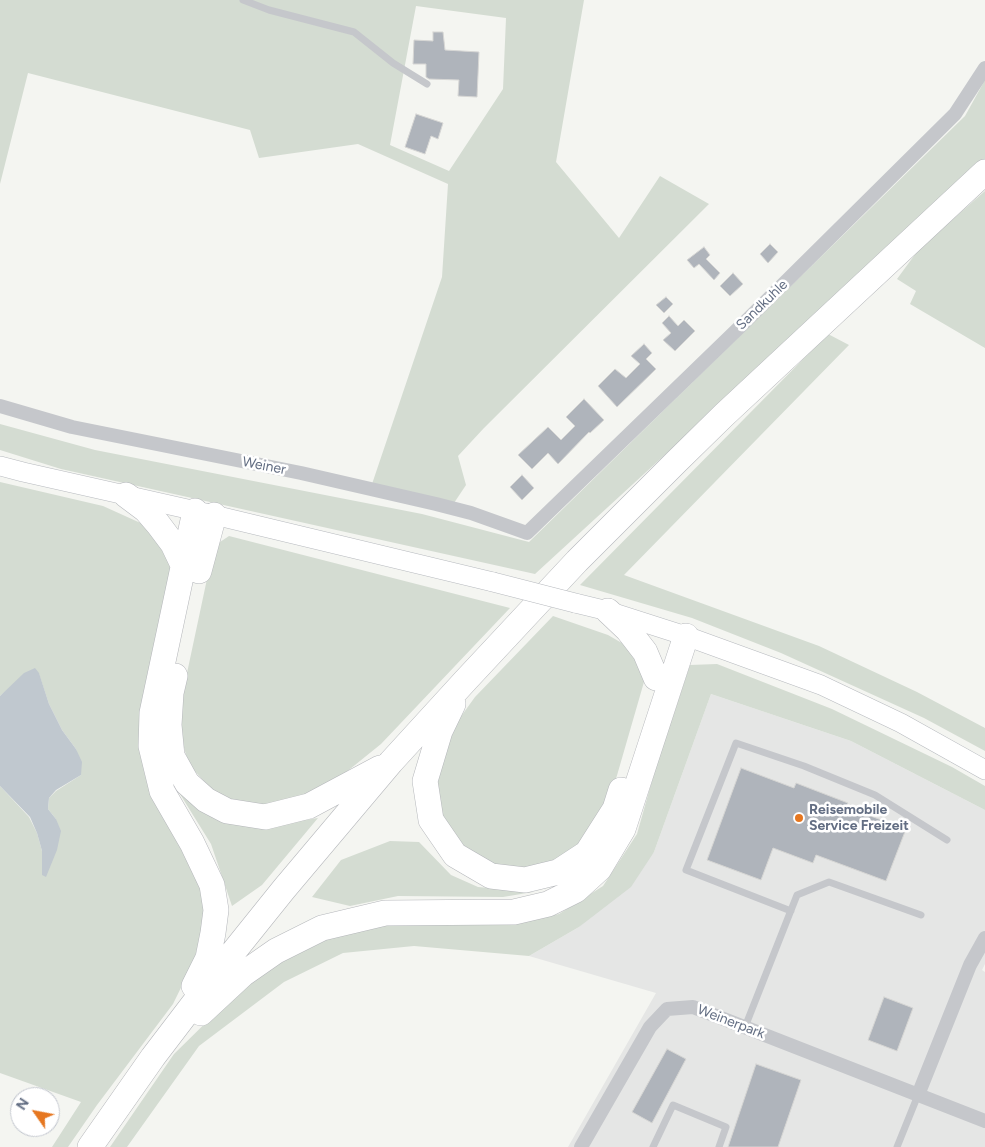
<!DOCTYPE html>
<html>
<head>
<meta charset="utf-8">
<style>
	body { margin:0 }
	#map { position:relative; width:985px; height:1147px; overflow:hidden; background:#f4f5f1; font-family:Figtree,sans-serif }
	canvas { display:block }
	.north { position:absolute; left:10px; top:1087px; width:50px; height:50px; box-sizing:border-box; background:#fff; border:1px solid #c1c5cd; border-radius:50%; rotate:303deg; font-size:14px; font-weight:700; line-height:20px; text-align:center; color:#636e83 }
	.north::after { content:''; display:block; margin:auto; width:18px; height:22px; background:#e67720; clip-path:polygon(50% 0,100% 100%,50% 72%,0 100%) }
</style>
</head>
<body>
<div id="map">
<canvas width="985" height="1147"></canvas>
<div class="north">N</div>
</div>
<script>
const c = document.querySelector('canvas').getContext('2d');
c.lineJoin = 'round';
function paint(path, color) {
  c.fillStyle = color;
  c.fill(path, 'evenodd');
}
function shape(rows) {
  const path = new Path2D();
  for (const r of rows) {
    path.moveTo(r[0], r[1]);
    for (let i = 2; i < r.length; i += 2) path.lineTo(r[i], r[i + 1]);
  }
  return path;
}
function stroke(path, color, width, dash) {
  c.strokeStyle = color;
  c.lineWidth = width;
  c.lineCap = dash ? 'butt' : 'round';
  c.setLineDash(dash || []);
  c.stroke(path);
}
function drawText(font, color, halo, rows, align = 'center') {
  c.font = font + ' Figtree,sans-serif';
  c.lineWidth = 5;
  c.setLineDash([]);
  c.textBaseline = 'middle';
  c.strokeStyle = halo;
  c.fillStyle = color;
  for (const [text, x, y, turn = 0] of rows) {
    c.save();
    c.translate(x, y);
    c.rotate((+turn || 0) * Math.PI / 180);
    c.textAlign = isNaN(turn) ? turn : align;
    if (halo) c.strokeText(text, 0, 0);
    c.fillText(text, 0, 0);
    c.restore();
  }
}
const built = shape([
	[711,694,851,741,985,810,985,964,982,970,985,972,985,1147,568,1147,656,993,529,956,579,927,654,852]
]);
const green = shape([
	[0,0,584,0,556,162,619,238,660,176,709,204,484,428,458,456,466,485,454,503,372,484,442,277,448,184,358,144,259,158,250,130,28,73,0,184],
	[416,6,506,18,503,89,449,171,390,145],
	[985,80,985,161,535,574,61,469,0,450,0,424,95,450,422,514,529,542,965,116],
	[985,191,985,348,910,304,916,291,897,279,919,249],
	[828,334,849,345,624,575,819,646,917,692,985,728,985,751,924,718,781,653,692,618,580,585],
	[0,482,103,506,156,530,175,571,143,709,194,860,206,914,194,961,173,1004,97,1105,68,1147,52,1147,81,1102,0,1073,0,786,29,817,37,833,42,851,42,875,56,819,48,809,49,798,56,791,81,775,76,749,62,730,49,704,39,674,12,686,0,696],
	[229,536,510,608,381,744,329,786,257,813,217,795,189,765,178,727,187,673,214,546],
	[553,616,608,635,634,650,646,675,607,810,584,846,544,867,517,870,486,862,459,842,442,818,435,785,449,733,475,697],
	[717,664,832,709,952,767,985,786,985,810,851,741,711,694,654,852,631,887,579,927,529,956,414,946,343,953,284,982,199,1046,127,1147,110,1147,174,1054,238,991,292,955,343,931,411,922,513,924,559,914,603,886,637,834,655,770,690,665],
	[175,786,254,827,318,818,262,885,232,906,211,844],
	[390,841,419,842,451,875,478,887,533,892,503,897,398,896,350,906,312,897,341,860]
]);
const water = shape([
	[35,668,39,673,49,704,62,730,76,749,82,762,81,775,56,790,49,798,48,809,56,819,61,831,57,850,46,877,42,875,42,851,37,833,30,817,0,786,0,696,24,673]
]);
const building = shape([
	[433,32,443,32,445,50,479,52,477,97,458,96,459,80,429,79,426,77,426,64,413,64,414,40,433,41,433,32],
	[416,114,443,123,438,139,431,136,425,154,405,147,416,114],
	[770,244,778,252,768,263,760,254,770,244],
	[704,247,710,255,706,259,720,273,714,280,699,264,694,268,687,260,704,247],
	[733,273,743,284,730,296,720,286,733,273],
	[666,297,673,304,664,313,656,305,666,297],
	[669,316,678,326,684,320,695,331,675,351,663,340,671,333,662,323,669,316],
	[644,344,652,353,646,359,656,369,617,407,598,386,615,369,626,378,640,364,631,356,644,344],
	[584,399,604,420,590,433,589,432,558,464,548,453,532,469,518,455,548,427,561,440,575,426,566,417,584,399],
	[522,475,534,488,522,500,510,487,522,475],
	[741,768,794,788,796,783,848,803,846,807,906,829,886,881,816,855,813,863,773,848,761,880,707,860,741,768],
	[884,997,913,1008,897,1051,868,1040,884,997],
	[667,1049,686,1059,652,1123,632,1112,667,1049],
	[756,1064,801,1080,778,1147,728,1147,756,1064]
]);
const lane = shape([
	[243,0,269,10,354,32,393,63,427,84],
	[791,911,686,870,736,743,804,766,875,795,947,840],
	[745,1027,797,895,829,882,921,915],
	[653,1147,673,1105,726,1127,719,1147],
	[897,1147,918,1095]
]);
const street = shape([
	[0,406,72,427,301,473,436,504,471,513,527,533,747,320,955,114,985,68],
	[918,1095,970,965,985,938],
	[581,1147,650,1027,667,1009,693,1007,985,1121]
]);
const secondary = shape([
	[0,466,23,472,214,515,493,582],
	[575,603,608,611,686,636,821,685,901,723,985,770]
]);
const highway = shape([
	[126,495,146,510,158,524,173,544,184,567],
	[199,571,214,515],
	[608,611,628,630,645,652,656,678],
	[175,676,171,693,169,725,172,756,187,783,206,800,227,811,265,817,309,806,380,768],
	[453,704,440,731,425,781,431,820,455,855,491,876,525,880,558,872,587,853,615,809,621,790],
	[194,986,208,958,213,933,216,910,212,885,192,843,162,791,151,746,152,713,195,511],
	[201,1013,243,974,276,951,322,928,385,913,514,912,548,904,576,890,599,869,623,829,686,636],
	[90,1147,153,1057,227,960,284,889,391,762,465,681,577,561,676,462,724,415,985,172]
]);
const secondaryBridge = shape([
	[493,582,575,603]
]);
const markers = [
	[799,818,5,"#e67720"]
];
const streetNames = [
	["Sandkuhle",762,305,-44],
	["Weiner",264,466,11],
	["Weinerpark",731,1022,21]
];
const poiNames = [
	["Reisemobile",809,810],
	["Service Freizeit",809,826]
];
paint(built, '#e5e6e5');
paint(green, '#d4dcd2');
paint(water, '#c0c8cf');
paint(building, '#afb4bb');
stroke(building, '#d6d6d4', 1);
stroke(secondary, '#b7babf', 20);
stroke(highway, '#b5b7bb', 26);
stroke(lane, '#c5c7cb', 7);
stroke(street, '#c5c7cb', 14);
stroke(secondary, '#fff', 19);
stroke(highway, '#fff', 25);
stroke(secondaryBridge, '#b7babf', 20, []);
stroke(secondaryBridge, '#fff', 19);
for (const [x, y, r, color] of markers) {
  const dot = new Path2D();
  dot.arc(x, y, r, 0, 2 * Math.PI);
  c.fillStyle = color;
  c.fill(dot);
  stroke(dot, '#fff', 2);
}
drawText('14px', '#636e83', '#fff', streetNames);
drawText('bold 14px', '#636e83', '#fff', poiNames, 'left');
</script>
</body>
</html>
